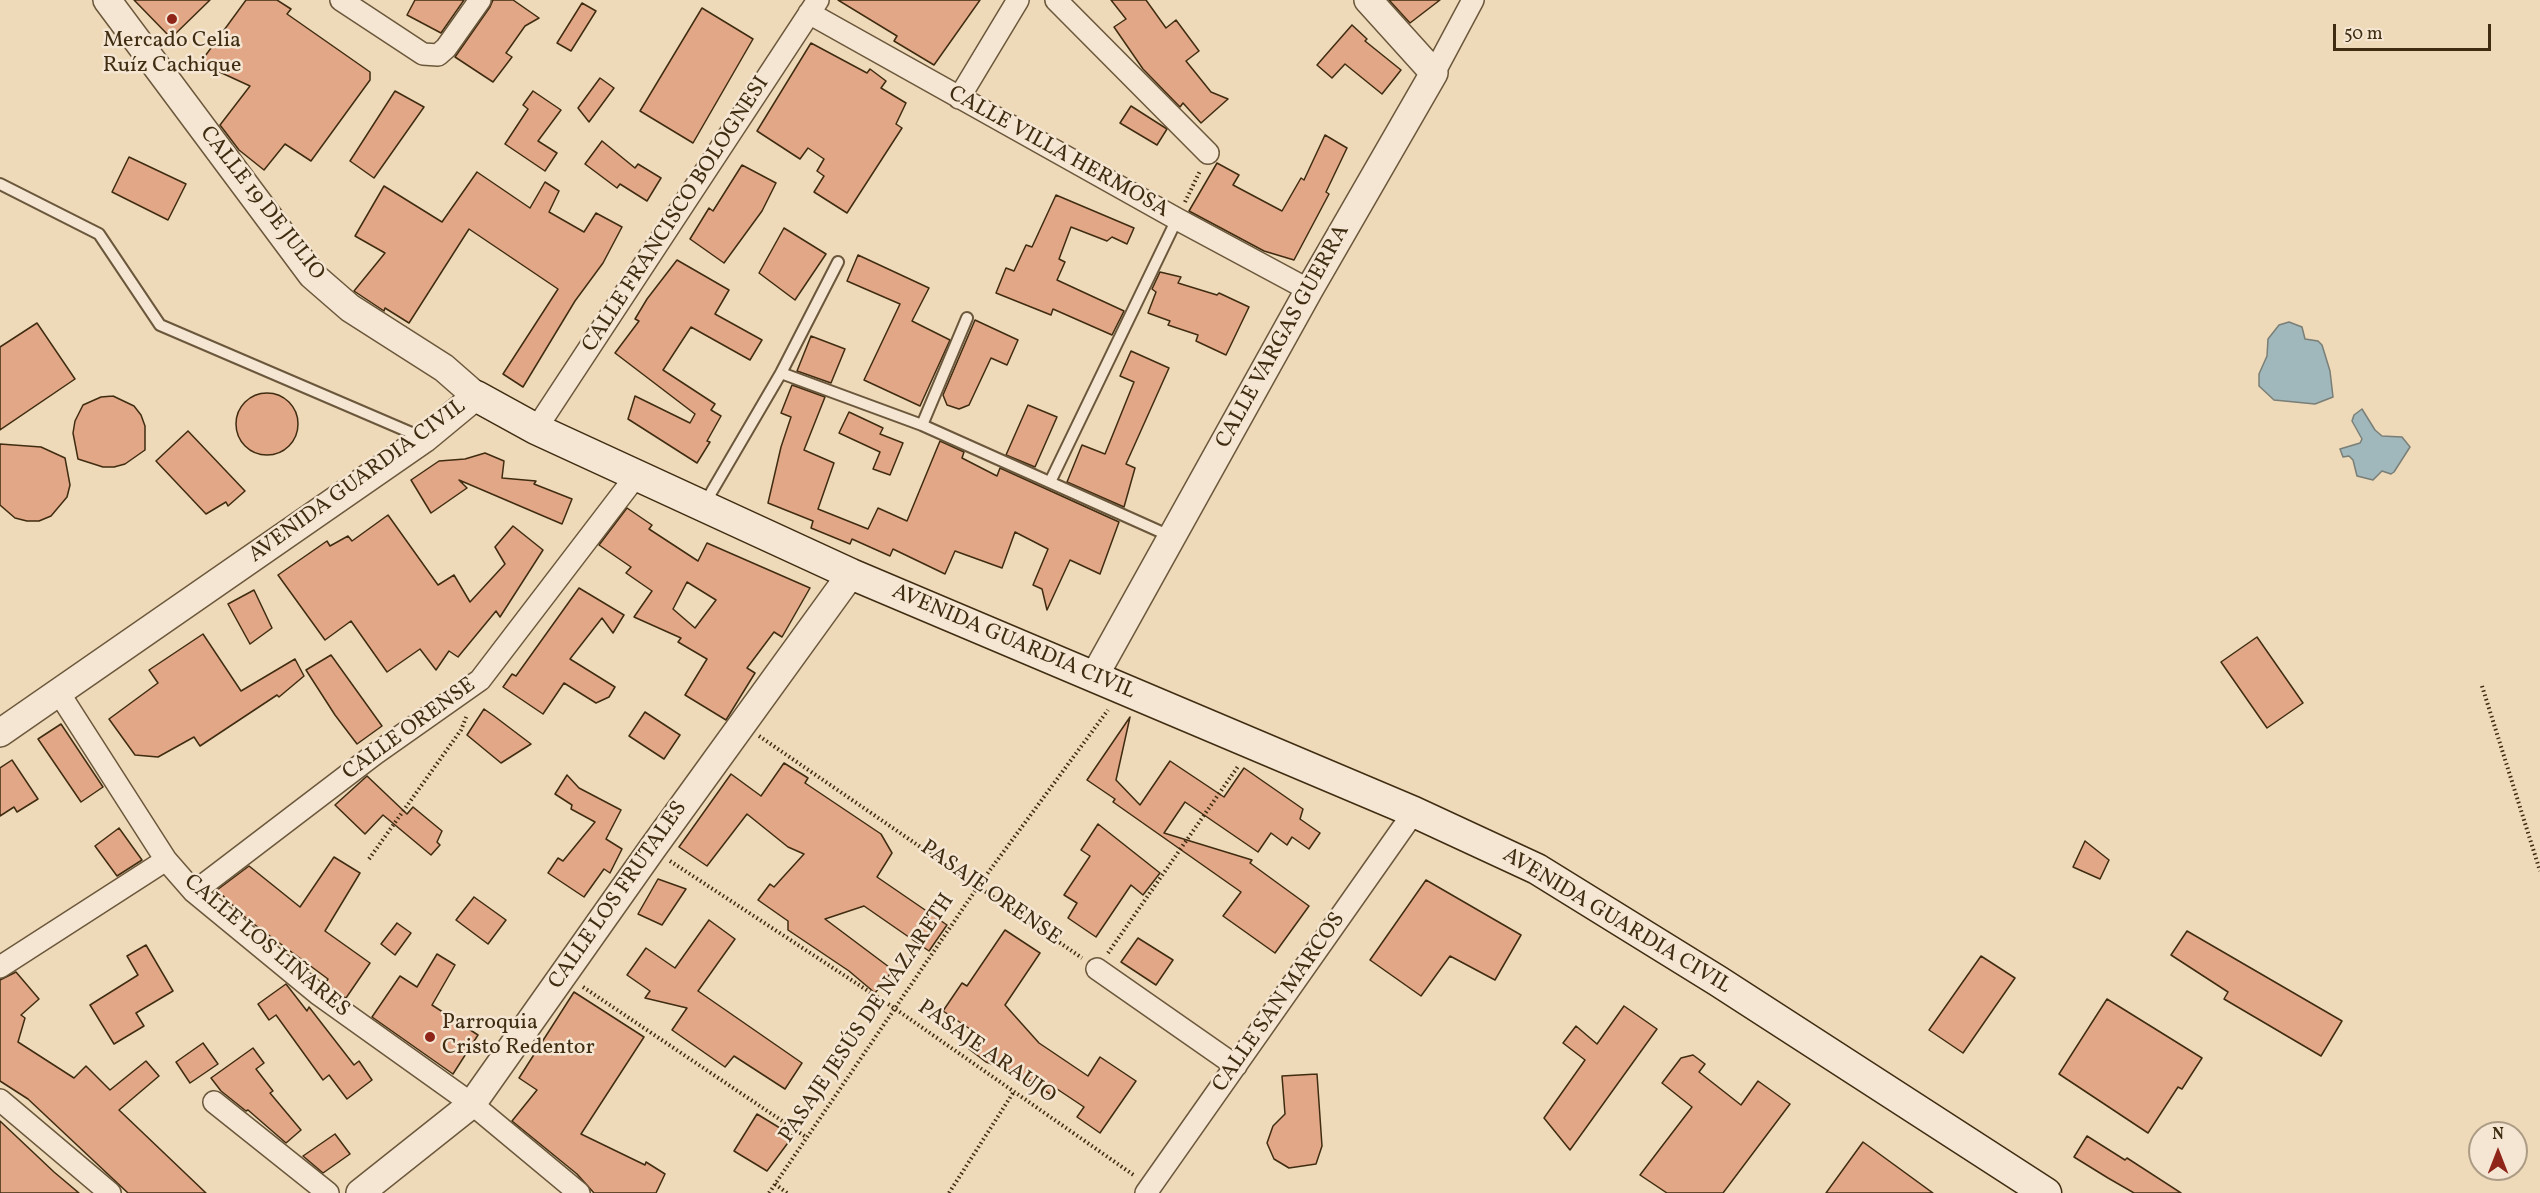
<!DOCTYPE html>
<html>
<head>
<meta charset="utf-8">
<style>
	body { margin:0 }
	#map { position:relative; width:2540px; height:1193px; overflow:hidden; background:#eed9b9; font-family:Vollkorn,serif }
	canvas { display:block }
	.north { position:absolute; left:2468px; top:1121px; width:60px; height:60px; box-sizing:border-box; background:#f4e6d2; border:2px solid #ac9c85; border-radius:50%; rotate:0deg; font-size:16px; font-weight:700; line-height:24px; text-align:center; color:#3f2c11 }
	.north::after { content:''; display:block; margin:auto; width:21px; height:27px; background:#8f2418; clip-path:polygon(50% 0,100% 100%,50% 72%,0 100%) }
	.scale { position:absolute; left:2333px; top:24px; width:158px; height:27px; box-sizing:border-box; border:3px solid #3f2c11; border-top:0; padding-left:8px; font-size:18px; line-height:21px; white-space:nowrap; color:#3f2c11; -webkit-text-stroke:4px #f4e6d2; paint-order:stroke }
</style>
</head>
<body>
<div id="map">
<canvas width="2540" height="1193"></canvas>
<div class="north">N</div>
<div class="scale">50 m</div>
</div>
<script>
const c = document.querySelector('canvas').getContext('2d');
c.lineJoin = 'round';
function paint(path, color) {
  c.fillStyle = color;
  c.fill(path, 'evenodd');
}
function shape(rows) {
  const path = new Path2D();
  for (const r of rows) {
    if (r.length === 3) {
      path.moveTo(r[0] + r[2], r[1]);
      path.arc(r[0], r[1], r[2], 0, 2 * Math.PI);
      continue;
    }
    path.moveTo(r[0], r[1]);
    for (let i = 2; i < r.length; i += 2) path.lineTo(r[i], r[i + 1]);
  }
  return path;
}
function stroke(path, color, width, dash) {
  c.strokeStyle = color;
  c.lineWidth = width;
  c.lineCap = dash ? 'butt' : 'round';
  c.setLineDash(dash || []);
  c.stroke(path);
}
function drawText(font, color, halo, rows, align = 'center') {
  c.font = font + ' Vollkorn,serif';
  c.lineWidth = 5;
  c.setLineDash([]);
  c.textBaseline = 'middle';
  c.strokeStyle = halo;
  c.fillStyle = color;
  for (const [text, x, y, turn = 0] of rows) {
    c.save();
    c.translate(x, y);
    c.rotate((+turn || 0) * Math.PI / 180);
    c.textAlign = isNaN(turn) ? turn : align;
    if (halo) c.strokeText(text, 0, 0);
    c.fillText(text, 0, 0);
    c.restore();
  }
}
const water = shape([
	[2289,322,2302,327,2305,339,2318,341,2322,345,2330,371,2333,397,2315,404,2274,400,2259,386,2259,374,2267,356,2268,339,2279,325,2289,322],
	[2362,409,2375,430,2382,436,2402,437,2410,447,2394,472,2391,474,2382,471,2373,480,2357,476,2353,460,2349,456,2343,457,2340,449,2360,443,2362,439,2352,421,2354,415,2362,409]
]);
const building = shape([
	[134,0,210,0,171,38,134,0],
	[246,0,277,0,291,9,287,14,370,72,370,80,311,161,285,144,264,170,239,150,220,125,250,86,200,63,246,0],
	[415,0,464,0,441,33,407,15,415,0],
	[493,0,513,0,539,18,525,26,506,53,512,57,493,82,455,57,490,7,493,0],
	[838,0,980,0,934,65,894,41,897,36,838,0],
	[1111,0,1146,0,1166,28,1176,20,1199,51,1186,61,1211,92,1228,99,1201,123,1183,103,1180,107,1143,69,1114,27,1126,19,1111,0],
	[1389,0,1440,0,1410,23,1389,0],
	[582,3,596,11,571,51,557,43,582,3],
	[702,8,753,39,693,143,640,111,702,8],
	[1352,25,1367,39,1365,41,1401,70,1382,94,1345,64,1332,78,1317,65,1352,25],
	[811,43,867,73,870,69,886,81,881,88,906,103,896,124,902,128,847,213,814,192,824,176,817,171,824,159,808,148,800,159,757,131,811,43],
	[600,78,614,88,589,122,578,108,600,78],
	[395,91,424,107,374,178,350,161,395,91],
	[533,91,561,110,538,141,557,153,545,171,505,144,528,109,523,105,533,91],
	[1131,106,1167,129,1157,145,1120,123,1131,106],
	[1325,135,1347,148,1326,192,1329,194,1294,260,1264,251,1189,211,1217,163,1239,175,1233,185,1282,211,1301,178,1304,180,1325,135],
	[602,141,635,168,638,164,661,178,647,201,620,184,617,188,585,164,602,141],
	[129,157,186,184,168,220,112,192,129,157],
	[742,165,776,183,762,211,724,263,690,239,709,208,713,211,742,165],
	[477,172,530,208,545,182,559,191,549,212,584,232,596,213,622,227,603,263,575,301,523,387,503,374,558,289,469,229,409,323,385,308,384,311,354,291,385,253,355,236,384,186,442,222,477,172],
	[1056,195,1134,228,1127,244,1112,237,1107,241,1071,227,1059,259,1065,262,1057,280,1124,311,1112,335,1053,309,1051,315,996,293,1006,268,1014,271,1026,245,1032,247,1056,195],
	[784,228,826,254,795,300,759,273,784,228],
	[858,255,929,288,912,321,950,340,920,406,864,380,900,304,847,281,858,255],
	[677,260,729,290,715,314,762,340,750,360,691,327,663,370,715,404,711,410,721,416,707,441,710,442,697,463,628,419,635,396,690,423,695,414,615,353,639,321,635,319,647,299,677,260],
	[1160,272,1181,277,1178,283,1217,295,1219,293,1249,307,1226,355,1196,341,1198,335,1168,325,1170,321,1148,313,1156,292,1152,289,1160,272],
	[975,320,1018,340,1007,365,991,358,969,405,959,409,947,405,943,395,975,320],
	[37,323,75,379,0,430,0,347,37,323],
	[811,336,845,349,831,383,797,371,811,336],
	[1131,351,1169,368,1126,464,1135,468,1124,507,1067,482,1082,445,1105,454,1134,382,1120,376,1131,351],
	[792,385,825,397,804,450,834,463,818,509,868,529,878,508,907,521,940,441,964,452,962,458,997,476,1000,468,1119,522,1100,574,1070,560,1047,610,1042,589,1033,585,1048,549,1015,532,1002,568,955,551,945,574,893,549,890,556,852,539,850,544,811,528,813,521,768,503,781,447,791,417,781,413,792,385],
	[267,424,31],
	[113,396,134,406,141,415,145,426,145,450,125,464,114,467,103,467,78,459,73,433,75,421,83,405,101,397,113,396],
	[1028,405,1057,417,1035,467,1006,455,1028,405],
	[849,412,883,428,880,434,903,443,890,475,873,469,880,452,839,433,849,412],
	[188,431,245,491,228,506,226,502,206,514,156,461,188,431],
	[0,444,41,447,65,458,70,485,67,497,51,516,39,521,27,521,15,518,0,505,0,444],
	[485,453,504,461,502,478,536,481,534,484,572,499,562,524,459,480,467,488,431,513,411,480,439,461,465,459,485,453],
	[627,508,652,525,649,529,698,561,707,543,810,588,782,637,774,632,747,668,755,673,726,720,685,695,707,659,678,642,681,638,634,617,652,591,626,573,631,567,599,545,627,508],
	[687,582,716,600,695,628,673,609,687,582],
	[388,515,438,585,454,575,470,602,505,564,495,547,513,526,543,550,500,617,496,611,458,657,449,651,436,670,420,649,387,672,351,621,325,640,278,575,327,541,330,546,348,536,352,541,388,515],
	[579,588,624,615,613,633,602,618,570,659,615,687,609,697,596,703,564,683,543,714,503,687,512,674,516,676,579,588],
	[254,590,272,628,250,644,228,604,254,590],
	[203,634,241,691,295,659,304,676,279,697,277,695,200,746,194,737,158,757,135,755,109,719,158,683,149,670,203,634],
	[2257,637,2303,703,2267,728,2221,662,2257,637],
	[331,655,382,726,357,744,335,715,306,670,331,655],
	[484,709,494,716,531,744,501,763,467,735,484,709],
	[645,712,680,735,664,759,629,736,645,712],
	[1130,717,1116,780,1140,805,1170,761,1224,797,1244,768,1303,809,1300,819,1320,833,1309,849,1292,837,1287,845,1271,833,1258,852,1185,802,1164,833,1252,860,1250,863,1309,906,1275,953,1223,916,1241,892,1113,802,1115,799,1087,780,1130,717],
	[61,724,103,787,81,802,38,739,61,724],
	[12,760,38,799,17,812,14,807,0,816,0,768,12,760],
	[784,763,808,778,805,783,881,834,892,853,877,877,947,925,929,951,864,906,825,919,893,970,875,993,849,971,788,930,788,921,758,900,770,884,774,887,804,854,788,847,747,814,707,866,679,847,731,774,761,796,784,763],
	[567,775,579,788,621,810,606,839,622,849,610,873,604,869,584,897,548,873,558,858,563,861,595,822,571,809,572,805,555,794,567,775],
	[367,776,407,814,413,807,442,831,437,842,440,845,431,855,383,815,365,834,335,805,367,776],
	[1098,824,1160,873,1143,895,1131,885,1096,937,1068,918,1077,903,1064,895,1090,856,1081,850,1098,824],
	[119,828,142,860,117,876,95,846,119,828],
	[2085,841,2109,860,2100,879,2073,867,2085,841],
	[334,857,360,873,325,931,370,963,346,998,325,984,328,979,247,919,217,890,249,866,300,907,334,857],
	[658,879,686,889,662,925,638,914,658,879],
	[1426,880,1521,935,1495,980,1450,956,1421,996,1370,960,1426,880],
	[474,897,506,920,488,944,456,920,474,897],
	[709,920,735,939,698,991,802,1063,785,1089,734,1056,725,1067,672,1030,687,1008,645,998,650,991,627,975,646,948,675,968,709,920],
	[397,923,411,933,395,955,381,944,397,923],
	[1005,930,1040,953,1005,1005,1039,1043,1088,1076,1100,1057,1136,1081,1100,1133,1077,1117,1084,1107,1057,1089,1053,1096,1018,1073,986,1062,969,1049,979,1035,943,1011,962,983,967,986,1005,930],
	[2187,931,2342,1021,2321,1056,2224,999,2228,992,2171,955,2187,931],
	[1138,938,1173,960,1156,985,1121,962,1138,938],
	[146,945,173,991,136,1013,144,1026,114,1044,90,1005,138,975,127,956,146,945],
	[437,954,455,965,432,1005,478,1035,453,1074,372,1017,400,976,417,987,437,954],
	[1981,956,2015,978,1963,1053,1929,1030,1981,956],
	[16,972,39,999,21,1015,25,1018,18,1042,74,1078,86,1066,110,1090,146,1061,159,1076,119,1110,206,1193,128,1193,28,1099,0,1081,0,980,16,972],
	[286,984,307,1011,309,1007,354,1065,359,1061,372,1080,347,1099,329,1075,323,1080,276,1015,269,1020,258,1004,286,984],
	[574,992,644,1037,581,1134,645,1165,646,1162,665,1174,656,1193,594,1193,577,1174,512,1121,537,1090,519,1078,574,992],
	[2107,999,2202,1058,2182,1089,2178,1087,2148,1133,2059,1074,2107,999],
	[1624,1006,1657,1029,1570,1150,1544,1118,1585,1060,1563,1043,1576,1026,1597,1044,1624,1006],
	[203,1043,218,1064,190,1083,176,1062,203,1043],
	[253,1048,264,1063,256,1069,273,1091,270,1093,301,1130,286,1143,248,1110,246,1111,221,1091,211,1078,253,1048],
	[1693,1055,1705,1064,1699,1072,1741,1105,1758,1081,1790,1104,1723,1193,1667,1193,1640,1175,1692,1107,1662,1083,1681,1058,1693,1055],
	[1317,1074,1322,1146,1316,1164,1289,1168,1274,1159,1267,1143,1273,1126,1285,1114,1282,1076,1317,1074],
	[757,1114,793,1136,767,1171,734,1151,757,1114],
	[0,1121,54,1172,79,1193,0,1193,0,1121],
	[335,1134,350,1154,323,1173,303,1156,335,1134],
	[2087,1136,2125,1160,2127,1158,2181,1193,2134,1193,2108,1178,2074,1157,2087,1136],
	[1863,1142,1933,1193,1826,1193,1863,1142]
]);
const path = shape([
	[1185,202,1200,171],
	[2482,686,2540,871],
	[759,736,1082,958],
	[369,859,461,730,467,715],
	[670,861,894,1008,1135,1176],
	[1108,953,1239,765],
	[583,987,806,1137],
	[775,1184,787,1193],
	[769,1193,979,885,1108,710],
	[949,1193,1013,1093]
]);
const service = shape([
	[0,184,99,234,160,325,421,437],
	[781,373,922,425,1170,536],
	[922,425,967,318],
	[1050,482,1177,219],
	[705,503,781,373,838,262]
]);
const minor = shape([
	[341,0,423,54,438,55,446,48,480,0],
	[1056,0,1208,153],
	[809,13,1177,219,1309,290],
	[1434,73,1473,0],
	[959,98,1018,0],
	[536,429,818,0],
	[59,693,166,860,194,892,318,994,472,1104,579,1193],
	[194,892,375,754,480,680,636,476],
	[0,967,166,860],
	[1097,969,1236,1066],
	[0,1100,110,1193],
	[214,1102,328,1193],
	[1146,1193,1414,812]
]);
const tertiary = shape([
	[1095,675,1309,290,1434,73,1368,0],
	[0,733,424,439,476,396,444,368,350,308,312,275,107,0],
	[360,1193,472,1104,652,849,851,574]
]);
const secondary = shape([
	[476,396,536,429,851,574,1414,812,1537,869,1718,981,2046,1193]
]);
const markers = [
	[172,19,6,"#8f2418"],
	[430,1037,6,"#8f2418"]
];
const poiNames = [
	["Mercado Celia",172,42],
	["Ruíz Cachique",172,67],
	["Parroquia",442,1024,"left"],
	["Cristo Redentor",442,1049,"left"]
];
const streetNames = [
	["CALLE VILLA HERMOSA",1058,153,29],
	["CALLE 19 DE JULIO",261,204,52],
	["CALLE FRANCISCO BOLOGNESI",677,215,-57],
	["CALLE VARGAS GUERRA",1284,337,-61],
	["AVENIDA GUARDIA CIVIL",358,482,-36],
	["AVENIDA GUARDIA CIVIL",1013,643,23],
	["CALLE ORENSE",410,730,-36],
	["PASAJE ORENSE",990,894,35],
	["CALLE LOS FRUTALES",619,896,-55],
	["AVENIDA GUARDIA CIVIL",1616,922,31],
	["CALLE LOS LIÑARES",266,947,40],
	["CALLE SAN MARCOS",1280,1003,-55],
	["PASAJE JESÚS DE NAZARETH",868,1019,-56],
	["PASAJE ARAUJO",986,1053,35]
];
paint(water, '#a0b7bb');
stroke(water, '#797f77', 1.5);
paint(building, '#e2a786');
stroke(building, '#3f2c11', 1.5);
stroke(service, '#6b573b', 14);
stroke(minor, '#6b573b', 24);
stroke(tertiary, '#6b573b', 30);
stroke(secondary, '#3f2c11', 33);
stroke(path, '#3f2c11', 4, [1.5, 3]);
stroke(service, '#f4e6d2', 10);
stroke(minor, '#f4e6d2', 21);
stroke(tertiary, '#f4e6d2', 27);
stroke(secondary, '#f4e6d2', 30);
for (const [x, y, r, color] of markers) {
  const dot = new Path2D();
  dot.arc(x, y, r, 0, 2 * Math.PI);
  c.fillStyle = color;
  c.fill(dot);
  stroke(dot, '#f4e6d2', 2);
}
drawText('22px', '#3f2c11', '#f4e6d2', poiNames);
drawText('22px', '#3f2c11', '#f4e6d2', streetNames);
</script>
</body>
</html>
